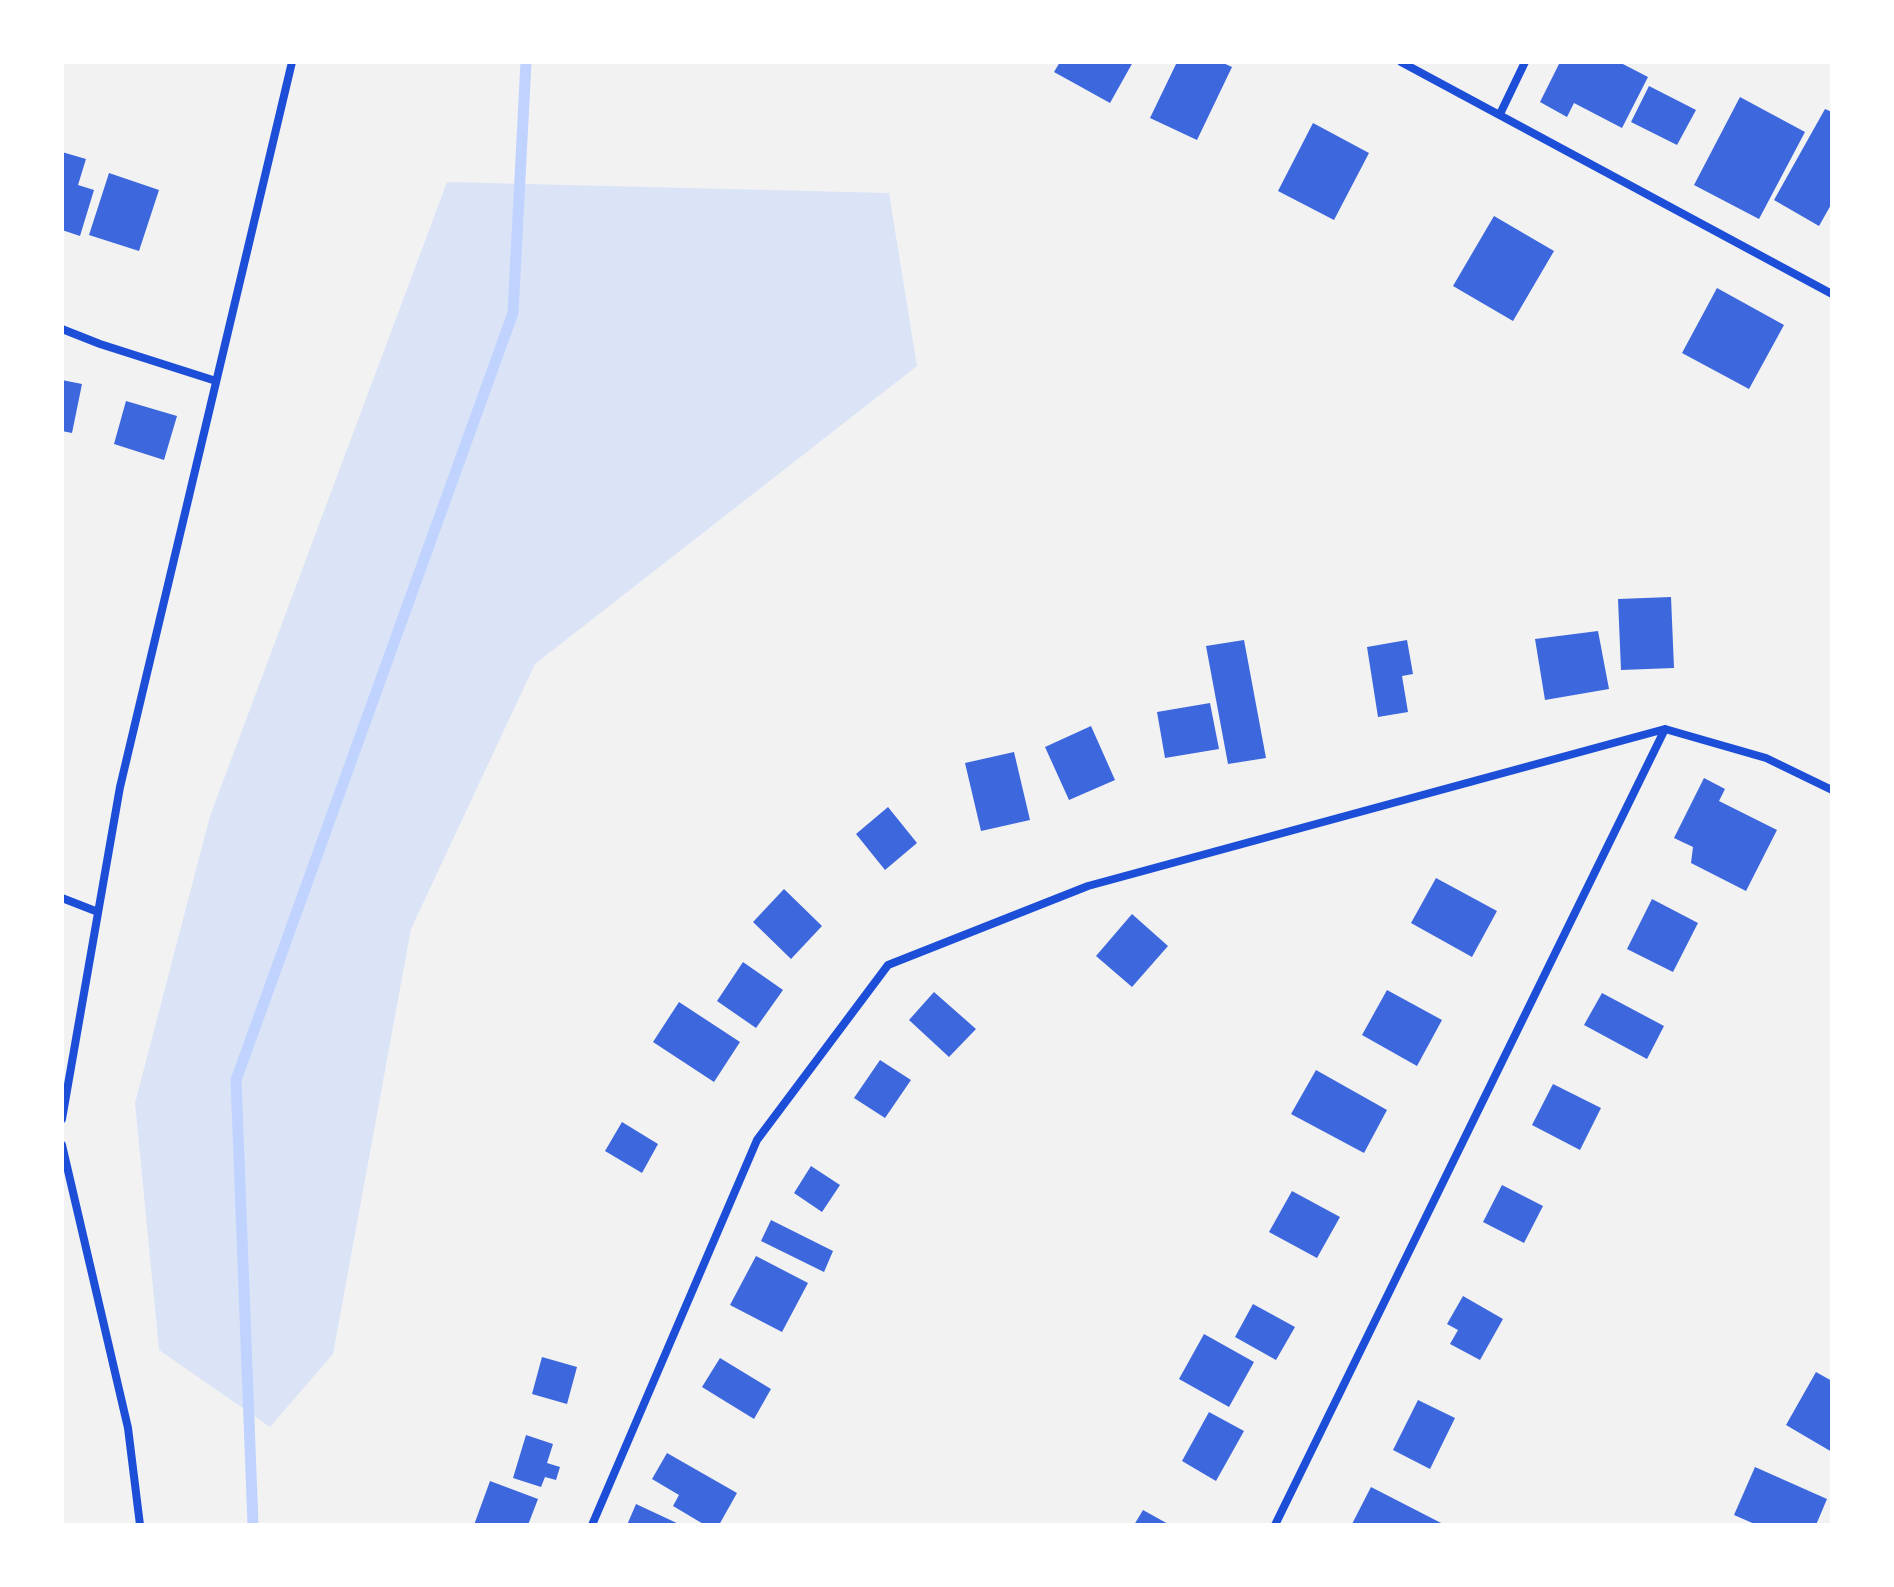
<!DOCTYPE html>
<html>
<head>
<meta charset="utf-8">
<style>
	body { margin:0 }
	#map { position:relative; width:1894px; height:1587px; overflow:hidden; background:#f2f2f2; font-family:"Noto Serif",serif }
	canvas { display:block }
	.frame { position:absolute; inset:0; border:64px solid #fff; pointer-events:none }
</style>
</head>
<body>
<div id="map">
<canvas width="1894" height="1587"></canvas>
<div class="frame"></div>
</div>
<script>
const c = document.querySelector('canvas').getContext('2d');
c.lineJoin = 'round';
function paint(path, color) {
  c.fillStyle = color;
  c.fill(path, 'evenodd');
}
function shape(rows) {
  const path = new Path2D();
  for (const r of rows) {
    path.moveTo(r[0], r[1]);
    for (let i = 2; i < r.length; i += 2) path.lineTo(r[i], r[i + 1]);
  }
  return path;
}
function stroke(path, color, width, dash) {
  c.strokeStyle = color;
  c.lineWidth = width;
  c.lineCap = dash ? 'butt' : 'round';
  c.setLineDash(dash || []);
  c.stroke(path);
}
const green = shape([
	[447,182,889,193,917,366,535,664,411,929,333,1354,270,1427,159,1350,135,1103,210,816]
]);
const stream = shape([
	[253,1525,236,1080,513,313,526,62]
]);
const building = shape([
	[1060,62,1133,62,1110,103,1054,72],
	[1177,62,1221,62,1232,67,1197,140,1150,118],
	[1560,62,1619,62,1648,77,1622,128,1574,103,1567,117,1540,102],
	[1649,86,1696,110,1677,145,1631,122],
	[1740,97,1805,132,1759,219,1694,185],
	[1825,109,1832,112,1832,203,1819,226,1774,200],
	[1313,123,1369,153,1334,220,1278,191],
	[62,152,86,159,78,185,94,190,80,236,62,230],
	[109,173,159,190,139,251,89,235],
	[1494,216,1554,251,1513,321,1453,286],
	[1717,288,1784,325,1749,389,1682,353],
	[62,380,82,384,72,433,62,431],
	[126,401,177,416,164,460,114,444],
	[1671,597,1674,668,1621,670,1618,599],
	[1598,631,1609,689,1545,700,1535,639],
	[1244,640,1266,758,1228,764,1206,646],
	[1407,640,1413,674,1402,676,1408,712,1378,717,1367,647],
	[1210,703,1219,749,1165,758,1157,712],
	[1091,726,1115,780,1069,800,1045,747],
	[1014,752,1030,820,981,831,965,763],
	[1704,778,1725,789,1719,801,1777,830,1746,891,1691,863,1693,847,1674,838],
	[888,807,917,843,885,870,856,834],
	[1436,878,1497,911,1472,957,1411,923],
	[784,889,822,926,791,959,753,922],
	[1652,899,1698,923,1673,972,1627,949],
	[1132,914,1168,946,1132,987,1096,956],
	[743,962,783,990,756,1028,717,1001],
	[1387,990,1442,1020,1417,1066,1362,1035],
	[934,992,976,1029,949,1057,909,1020],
	[1602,993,1664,1026,1647,1059,1584,1025],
	[679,1002,740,1042,714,1082,653,1042],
	[880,1060,911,1080,885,1118,854,1098],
	[1316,1070,1387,1110,1364,1153,1291,1114],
	[1553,1084,1601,1108,1580,1150,1532,1125],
	[622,1122,658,1144,642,1173,605,1151],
	[811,1166,840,1185,822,1212,794,1193],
	[1502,1185,1543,1206,1524,1243,1483,1222],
	[1292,1191,1340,1217,1317,1258,1269,1232],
	[771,1220,833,1251,824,1272,761,1241],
	[756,1256,808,1283,782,1332,730,1305],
	[1463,1296,1503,1319,1480,1360,1450,1344,1458,1330,1447,1324],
	[1253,1304,1295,1327,1276,1360,1235,1337],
	[1204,1334,1254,1362,1229,1407,1179,1379],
	[542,1357,577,1367,567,1404,532,1394],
	[720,1358,771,1389,754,1419,702,1387],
	[1816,1372,1832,1381,1832,1452,1786,1425],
	[1418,1400,1455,1418,1430,1469,1393,1450],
	[1209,1412,1244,1431,1216,1481,1182,1461],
	[526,1435,553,1444,547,1463,560,1467,556,1480,545,1477,541,1487,513,1478],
	[667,1453,737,1493,719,1525,705,1525,673,1506,679,1495,652,1479],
	[1755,1467,1827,1499,1816,1525,1757,1525,1734,1515],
	[490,1481,538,1499,528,1525,474,1525],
	[1371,1487,1445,1525,1352,1524],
	[636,1504,681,1525,627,1525],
	[1143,1510,1170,1525,1134,1525]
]);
const minor = shape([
	[1401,62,1832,294],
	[1500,114,1525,62],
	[62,329,100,344,216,381],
	[62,898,98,912],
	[62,1119,120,787,292,62],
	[62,1145,128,1428,140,1525],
	[592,1525,757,1140,888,965,1088,886,1665,729],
	[1275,1525,1665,729,1766,758,1832,790]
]);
paint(green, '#dbe4f7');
stroke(stream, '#bfd3fe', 11);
paint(building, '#3d67dc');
stroke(minor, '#1d4ed8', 8);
</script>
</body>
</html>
